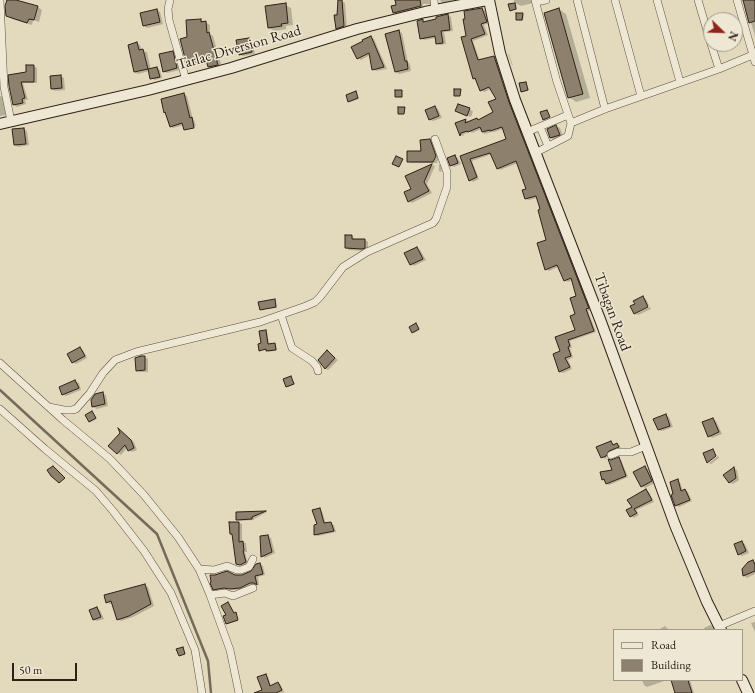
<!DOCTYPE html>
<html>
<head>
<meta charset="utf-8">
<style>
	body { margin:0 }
	#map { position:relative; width:755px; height:693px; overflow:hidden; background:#e3dabd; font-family:"EB Garamond",serif }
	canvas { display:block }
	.legend { position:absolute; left:613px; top:629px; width:130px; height:52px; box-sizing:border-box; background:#ede7d4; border:1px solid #a19888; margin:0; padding:5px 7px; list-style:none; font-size:12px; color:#302117 }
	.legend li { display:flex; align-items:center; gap:8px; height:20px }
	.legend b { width:20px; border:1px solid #a19888 }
	.north { position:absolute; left:703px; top:12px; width:40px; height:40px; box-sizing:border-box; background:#ede7d4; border:1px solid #a19888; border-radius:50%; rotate:113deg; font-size:11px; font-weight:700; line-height:16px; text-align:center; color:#302117 }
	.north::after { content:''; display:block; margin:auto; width:14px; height:18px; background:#8f2418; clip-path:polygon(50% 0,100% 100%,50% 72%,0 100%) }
	.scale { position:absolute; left:12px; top:663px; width:65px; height:18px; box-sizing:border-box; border:2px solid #302117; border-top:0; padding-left:5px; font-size:12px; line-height:14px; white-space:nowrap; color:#302117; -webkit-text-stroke:3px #ede7d4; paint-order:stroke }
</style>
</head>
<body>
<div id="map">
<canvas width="755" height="693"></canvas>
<ul class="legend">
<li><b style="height:5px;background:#ede7d4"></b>Road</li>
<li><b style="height:11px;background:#8d816d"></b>Building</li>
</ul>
<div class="north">N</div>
<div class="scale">50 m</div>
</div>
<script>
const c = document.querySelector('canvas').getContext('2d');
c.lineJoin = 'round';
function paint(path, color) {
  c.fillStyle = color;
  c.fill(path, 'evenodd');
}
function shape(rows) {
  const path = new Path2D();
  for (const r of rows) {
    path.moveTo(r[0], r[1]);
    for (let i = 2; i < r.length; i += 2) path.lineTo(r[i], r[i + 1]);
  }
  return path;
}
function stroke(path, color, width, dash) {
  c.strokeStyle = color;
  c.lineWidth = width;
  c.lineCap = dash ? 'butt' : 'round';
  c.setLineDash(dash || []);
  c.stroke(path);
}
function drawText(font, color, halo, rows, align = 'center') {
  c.font = font + ' "EB Garamond",serif';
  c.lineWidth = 3;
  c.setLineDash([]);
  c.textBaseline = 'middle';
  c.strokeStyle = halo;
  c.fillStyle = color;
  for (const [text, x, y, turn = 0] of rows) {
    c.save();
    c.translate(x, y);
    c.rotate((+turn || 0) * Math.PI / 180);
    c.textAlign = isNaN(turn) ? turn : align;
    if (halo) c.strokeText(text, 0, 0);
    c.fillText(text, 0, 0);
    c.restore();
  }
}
const shadow = shape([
	[8,0,13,0,38,7,42,10,39,22,33,20,32,25,12,19,7,16],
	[396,0,432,0,432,4,423,4,423,8,396,14,394,13,398,6],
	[440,0,462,0,443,4],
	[514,0,536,0,537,2,521,6,514,2],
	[744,0,755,0,755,36,751,23,750,22],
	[342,1,345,3,347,28,339,30,336,28],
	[516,3,517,10,511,10,510,5],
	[285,5,291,8,293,25,286,26,286,29,274,31,269,28],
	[482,9,485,10,489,23,484,25,488,35,473,41,480,61,494,57,497,59,591,310,588,311,596,332,570,341,572,348,570,348,573,357,568,360,572,369,563,373,560,372,554,355,561,352,556,338,576,331,576,315,578,296,572,280,568,282,565,280,558,267,549,271,546,269,547,241,542,210,537,198,529,200,526,199,524,191,527,190,518,163,500,170,498,168,492,154,472,161,479,179,473,182,470,180,461,157,507,140,503,129,494,132,492,132,485,134,482,132,482,129,472,133,470,132,464,134,463,136,461,135,457,124,466,120,469,122,477,119,480,121,494,113,497,99,491,89,484,92,481,90,477,80,473,79,467,36],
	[559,9,566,14,590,98,576,102,569,97],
	[157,10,160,12,163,24,147,28,144,26],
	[522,14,524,15,523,21,517,20],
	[448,15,451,17,453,31,444,32,446,44,440,45,437,43,436,38,424,40,421,38,422,20,425,22,437,20],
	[201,20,210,25,210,34,213,36,222,67,213,69,209,67,208,63,192,67,188,65,188,38],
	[399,31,402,33,408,62,410,64,411,71,399,74,396,72],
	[371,37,374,39,387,69,376,71,373,69,370,55,361,60,358,58],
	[248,39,252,41,255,54,243,56,240,54],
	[137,43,140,45,142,51,147,52,151,70,157,68,160,70,162,78,155,80,151,78,149,71,138,74,134,72],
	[172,52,176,54,180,70,167,73,164,71],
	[508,54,509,54,513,66,512,65],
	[33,66,37,68,37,83,23,83,28,100,25,100,26,104,17,107,14,105,10,86],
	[61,76,64,78,65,90,55,91,52,89,51,77],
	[526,83,529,90,524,92,521,84],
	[356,92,359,99,350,102,349,101],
	[184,94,187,96,193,119,194,120,196,126,186,129,186,130,184,125,173,128,170,126,165,112,162,100],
	[0,96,4,97,6,115,0,116],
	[458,105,473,111,471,117,460,112],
	[435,107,438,109,442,118,433,121,430,120],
	[556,126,560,128,563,136,554,140,551,138,548,130],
	[24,129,27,131,29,145,18,147,15,145],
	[430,140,433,142,439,158,437,163,411,163,408,161,422,152],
	[455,156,458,158,461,164,454,167,451,165],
	[439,164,441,165,443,170,441,169,442,172,439,171],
	[432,165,435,166,427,184,432,193,412,203,409,201,412,189,406,176],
	[346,236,352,236,355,240,365,240,368,242,368,249,366,251,349,250,346,248],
	[417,248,420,250,426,260,414,266,411,264,406,254],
	[643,297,646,299,649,305,635,312,636,305],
	[275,300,276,301,277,308,261,309],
	[650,307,651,309,638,315,636,314],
	[416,324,420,330,414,333,413,332],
	[266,331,267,332,269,344,276,345,277,350,268,352,267,349,260,350,262,344,260,332],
	[80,348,83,350,87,358,76,364,73,362],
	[327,351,338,360,328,370,325,368],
	[144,357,148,359,148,372,140,372,137,370],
	[291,377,295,384,288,387,284,380],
	[75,381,79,383,81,390,66,396,63,394],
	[102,393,106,395,108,406,97,409,93,407],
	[92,412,97,419,91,422,90,421],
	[666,415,669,417,673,427,662,431,659,430],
	[713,419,716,421,722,434,712,438,709,436],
	[121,431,134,442,137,450,132,452,129,450,128,447,121,455,118,453],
	[611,442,615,445,617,444,620,446,621,449,605,459,602,457],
	[718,456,719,458,711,464,709,463],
	[618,458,621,460,628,477,609,485,602,479,614,471],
	[645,467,648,469,655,483,645,488,642,486],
	[734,468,737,470,739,480,733,484,729,482],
	[678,481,680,482,683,491,685,490,688,492,692,501,679,507,676,505,675,495],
	[646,490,649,492,654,502,636,510,639,515,634,518,631,516,633,508],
	[320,509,322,511,326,524,331,523,334,525,336,532,318,536,315,535,318,525],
	[265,512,267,512,254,519,254,520,239,521,237,520,237,513],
	[239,523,242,524,242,542,246,543,247,552,245,552,248,564,243,566,237,564,233,536,230,534],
	[268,536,271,538,275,553,265,558,262,556],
	[742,542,745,544,749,553,742,556,738,554],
	[752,561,755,562,755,574,747,578,744,576,743,569],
	[260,564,263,566,265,575,258,577,259,585,253,584,244,589,233,590,228,589,217,590,214,589,252,572],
	[144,585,148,587,154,606,133,617,121,621,118,619,113,603,110,604,107,602],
	[228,603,235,614,238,621,228,624,227,623],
	[97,608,100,610,104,619,97,621,93,619],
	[755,622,755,632,751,623],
	[710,625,713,626,715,630,705,630,704,628],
	[665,626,669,630,658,630],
	[266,675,268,676,271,686,278,683,280,684,284,692,281,693,265,693],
	[642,680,667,680,647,687,644,685],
	[672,680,690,680,694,693,676,693]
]);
const stream = shape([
	[0,390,157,534,208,661,211,693]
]);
const building = shape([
	[7,0,16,0,38,6,34,20,29,19,27,23,6,16,5,6,7,0],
	[338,0,342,0,344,26,336,29,334,15,337,15,338,0],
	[395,0,420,0,421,6,393,13,391,6,396,5,395,0],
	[743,0,755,0,755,21,749,23,743,0],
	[286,3,288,23,281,24,282,26,268,28,265,6,286,3],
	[515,3,516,9,510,11,508,4,515,3],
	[482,8,487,22,481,24,485,34,471,39,478,60,494,56,509,102,588,306,589,308,586,309,594,331,568,340,570,346,568,347,571,356,565,358,570,367,559,372,553,354,560,351,555,337,575,330,570,316,575,314,570,298,576,296,571,278,564,281,557,265,545,270,537,243,546,240,538,210,540,209,536,196,525,199,522,190,526,189,516,161,497,169,490,153,470,159,477,177,469,181,460,156,506,139,502,127,490,131,490,130,482,132,480,127,468,132,467,131,461,133,460,136,455,123,466,119,465,123,477,118,478,120,493,112,488,102,496,99,489,87,480,91,475,78,473,79,461,37,466,36,463,19,465,19,464,11,482,8],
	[559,8,583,94,568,98,544,13,559,8],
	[157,9,160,22,143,26,140,13,157,9],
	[516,13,523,13,522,20,516,20,516,13],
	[448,14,450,30,441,31,443,43,436,44,435,36,420,39,417,21,423,19,423,22,436,19,436,17,448,14],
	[201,19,201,22,206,21,207,33,209,32,218,65,208,67,206,60,187,66,180,39,187,37,186,20,201,19],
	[399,30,405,61,407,61,408,69,395,72,385,34,399,30],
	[371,36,384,67,372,70,369,53,357,59,351,47,363,41,362,40,371,36],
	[249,38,252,52,239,55,236,40,249,38],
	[137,42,139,50,143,49,148,69,134,72,128,45,137,42],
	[173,51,177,68,163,72,159,54,173,51],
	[26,65,34,65,34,82,21,82,25,98,22,99,23,103,13,105,9,86,8,75,26,72,26,65],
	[157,67,160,77,150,79,148,69,157,67],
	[61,75,62,88,51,89,50,76,61,75],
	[526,82,528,90,521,92,519,83,526,82],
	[454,89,461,89,460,96,454,96,454,89],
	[395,90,402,90,402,97,395,97,395,90],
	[356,91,358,98,348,102,346,95,356,91],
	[184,93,190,118,192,117,194,128,184,130,182,123,170,127,165,112,164,113,161,99,184,93],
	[458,104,470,108,467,116,455,111,458,104],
	[435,106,439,116,429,120,425,110,435,106],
	[398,107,405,107,404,114,398,114,398,107],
	[547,110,550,117,543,120,540,112,547,110],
	[556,125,560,135,550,138,547,129,556,125],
	[24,128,26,144,14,145,12,129,24,128],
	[430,139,436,156,433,162,407,162,407,151,421,151,420,140,430,139],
	[455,155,458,163,450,166,447,158,455,155],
	[396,156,403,159,399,167,392,164,396,156],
	[432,164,424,182,429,191,408,202,404,192,411,189,405,176,432,164],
	[345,235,352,235,352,239,365,239,365,248,362,249,345,248,345,235],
	[417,247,423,259,410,265,404,253,417,247],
	[643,296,648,307,634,314,630,306,635,304,633,301,643,296],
	[275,299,276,307,260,310,258,302,275,299],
	[416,323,419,329,412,333,409,327,416,323],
	[266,330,268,344,275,343,276,350,266,351,266,349,259,351,258,344,261,343,259,331,266,330],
	[80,347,85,356,72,363,67,354,80,347],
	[327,350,335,358,325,369,318,360,327,350],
	[141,356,145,356,145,370,136,371,135,358,141,356],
	[291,376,294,384,286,387,283,379,291,376],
	[75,380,79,388,62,395,59,387,75,380],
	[103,392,105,404,92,407,91,400,95,394,103,392],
	[92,411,96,418,89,422,85,415,92,411],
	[666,414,670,426,658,430,653,419,666,414],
	[713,418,719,432,708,437,702,422,713,418],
	[118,428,131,440,134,448,128,451,125,445,117,454,108,446,120,433,118,428],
	[611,441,613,445,617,443,619,447,609,451,606,456,601,458,596,447,611,441],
	[713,449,716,456,707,463,703,453,713,449],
	[619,457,626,476,606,484,604,479,602,480,600,472,612,470,608,459,611,460,619,457],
	[53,466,65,478,59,483,51,476,47,470,53,466],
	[645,466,652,481,641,487,633,472,645,466],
	[734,467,736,478,729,483,723,475,734,467],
	[678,479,681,491,685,489,690,500,675,506,671,495,673,494,670,482,678,479],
	[646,489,652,500,634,509,637,513,630,517,626,510,632,507,627,500,646,489],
	[320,508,324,523,331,522,334,531,314,535,314,525,317,524,312,510,320,508],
	[266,511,252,517,252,519,236,520,236,512,266,511],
	[229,522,239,522,239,542,243,541,244,551,243,551,246,562,240,565,236,564,232,534,230,534,229,522],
	[268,535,272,552,261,557,260,536,268,535],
	[742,541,746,551,738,555,734,544,742,541],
	[753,560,755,565,755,571,743,576,742,569,748,562,753,560],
	[260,563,263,574,255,576,257,585,254,583,250,583,240,588,230,589,224,588,213,590,210,583,211,582,210,575,215,575,227,571,235,575,242,575,251,571,256,564,260,563],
	[145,584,151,604,129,616,117,620,111,601,106,603,104,595,145,584],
	[228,602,234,613,236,612,238,620,226,624,223,616,226,615,221,606,228,602],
	[97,607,101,617,93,620,89,610,97,607],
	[183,647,185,654,179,656,176,649,183,647],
	[266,674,270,686,278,682,282,690,276,693,254,693,262,690,257,677,266,674],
	[671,680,688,680,692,693,675,693,671,680]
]);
const street = shape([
	[0,0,4,87,11,121],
	[170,0,168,9,169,20,186,80],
	[434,0,435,10],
	[577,0,605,109],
	[615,0,641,96],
	[657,0,680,82],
	[698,0,711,44],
	[737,0,755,62],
	[536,2,546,0],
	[711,44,719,69],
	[571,123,605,109,719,69,755,54],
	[540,127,548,146],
	[527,132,568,115],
	[535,153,568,136,571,123,557,82,535,0],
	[281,315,292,348,312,361,317,367,318,371],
	[0,363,63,420,110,459,144,495,178,537,199,569,210,595,230,650,239,693],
	[49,407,64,410,72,410,76,409,90,393,103,373,115,360,136,352,260,322,306,306,315,302,320,297,343,267,367,252,433,223,436,219,447,187,447,172,435,139],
	[0,409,45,449,96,491,113,511,144,551,171,593,195,650,202,693],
	[611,455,618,452,631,452,646,446],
	[199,569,214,570,227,566,237,570,241,570,249,567,253,559],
	[210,595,225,593,233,596,253,588],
	[719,626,755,611]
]);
const secondary = shape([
	[489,0,500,53,515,100,601,322,675,525,707,602,721,630],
	[0,124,148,90,231,68,357,29,425,12,487,0],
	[742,680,748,693]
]);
const streetNames = [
	["Tarlac Diversion Road",239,48,-16],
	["Tibagan Road",612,312,70]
];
paint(shadow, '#0003');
stroke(stream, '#776a59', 2.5);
paint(building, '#8d816d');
stroke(building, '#302117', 1);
stroke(street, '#5d4f40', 8);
stroke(secondary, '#302117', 12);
stroke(street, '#ede7d4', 7);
stroke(secondary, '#ede7d4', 10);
drawText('15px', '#302117', '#ede7d4', streetNames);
</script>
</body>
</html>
